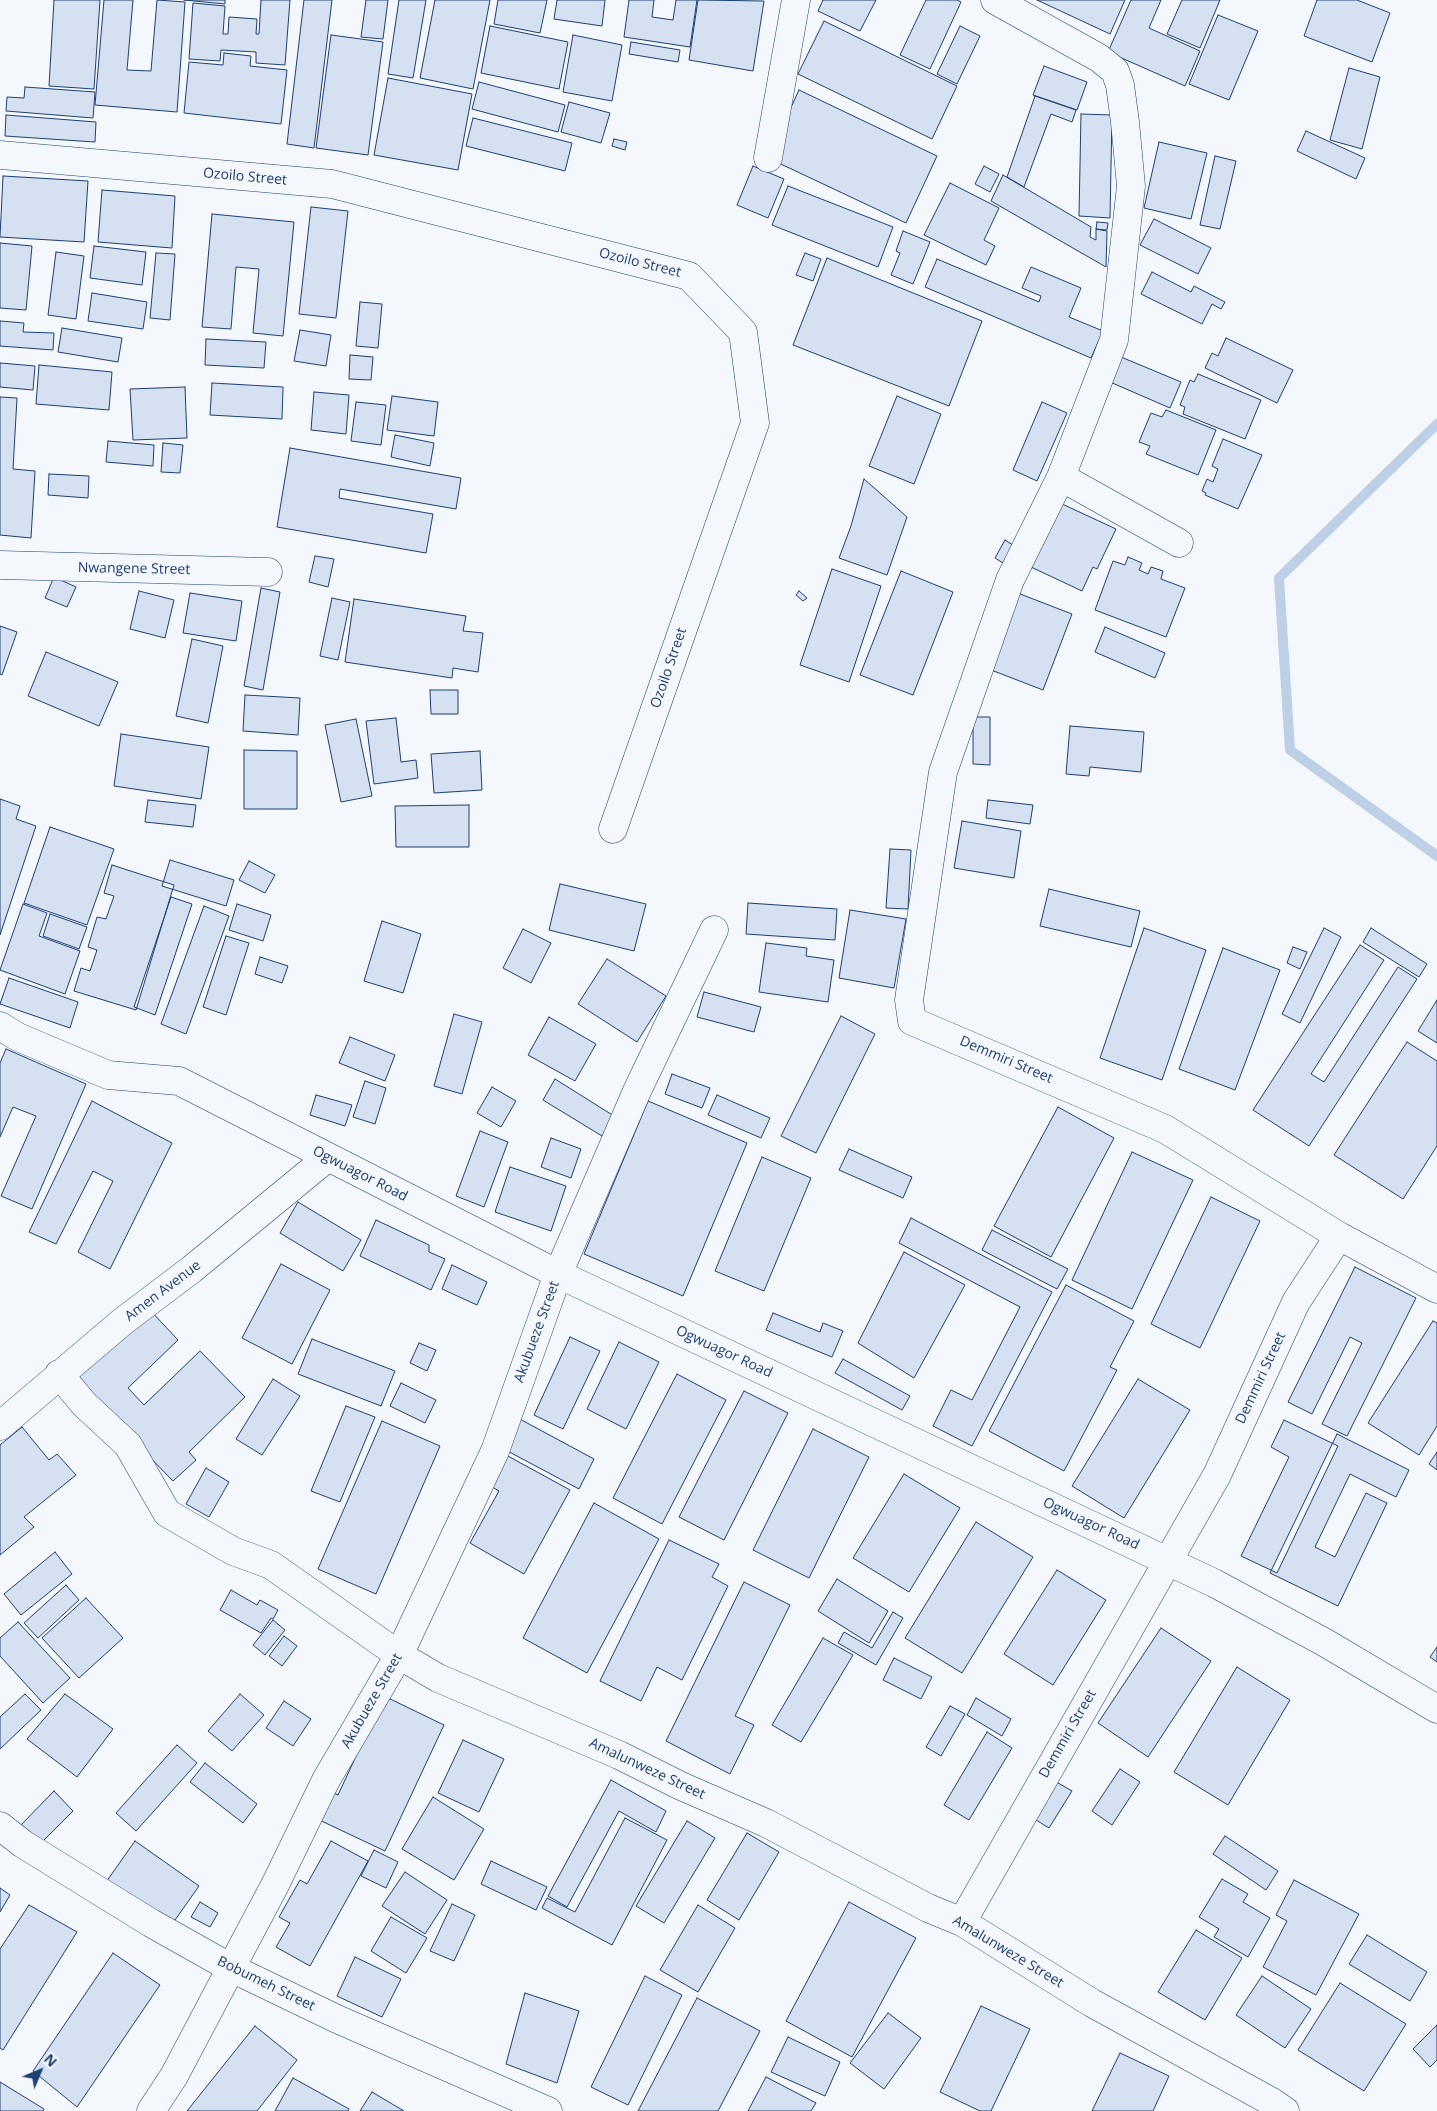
<!DOCTYPE html>
<html>
<head>
<meta charset="utf-8">
<style>
	body { margin:0 }
	#map { position:relative; width:1437px; height:2111px; overflow:hidden; background:#f4f7fb; font-family:"Open Sans",sans-serif }
	canvas { display:block }
	.north { position:absolute; left:15px; top:2046px; width:50px; height:50px; -webkit-text-stroke:4px #f4f7fb; paint-order:stroke; rotate:45deg; font-size:14px; font-weight:700; line-height:20px; text-align:center; color:#1d3f73 }
	.north::after { content:''; display:block; margin:auto; width:18px; height:22px; background:#1d3f73; clip-path:polygon(50% 0,100% 100%,50% 72%,0 100%) }
</style>
</head>
<body>
<div id="map">
<canvas width="1437" height="2111"></canvas>
<div class="north">N</div>
</div>
<script>
const c = document.querySelector('canvas').getContext('2d');
c.lineJoin = 'round';
function shape(rows) {
  const path = new Path2D();
  for (const r of rows) {
    path.moveTo(r[0], r[1]);
    for (let i = 2; i < r.length; i += 2) path.lineTo(r[i], r[i + 1]);
  }
  return path;
}
function stroke(path, color, width, dash) {
  c.strokeStyle = color;
  c.lineWidth = width;
  c.lineCap = dash ? 'butt' : 'round';
  c.setLineDash(dash || []);
  c.stroke(path);
}
function paint(path, color) {
  c.fillStyle = color;
  c.fill(path, 'evenodd');
}
function drawText(font, color, halo, rows, align = 'center') {
  c.font = font + ' "Open Sans",sans-serif';
  c.lineWidth = 4;
  c.setLineDash([]);
  c.textBaseline = 'middle';
  c.strokeStyle = halo;
  c.fillStyle = color;
  for (const [text, x, y, turn = 0] of rows) {
    c.save();
    c.translate(x, y);
    c.rotate((+turn || 0) * Math.PI / 180);
    c.textAlign = isNaN(turn) ? turn : align;
    if (halo) c.strokeText(text, 0, 0);
    c.fillText(text, 0, 0);
    c.restore();
  }
}
const stream = shape([
	[1437,424,1279,578,1290,750,1437,856]
]);
const building = shape([
	[54,0,100,0,94,89,49,86,54,0],
	[104,0,133,0,127,70,151,71,157,0,185,2,177,112,95,105,104,0],
	[184,0,225,0,225,4,184,0],
	[261,0,290,0,285,65,256,63,256,52,221,50,220,61,189,59,193,3,225,6,223,34,228,34,229,17,257,19,256,34,259,34,261,0],
	[304,0,332,0,314,148,287,144,304,0],
	[366,0,388,0,383,39,361,37,366,0],
	[399,0,426,0,413,78,388,74,399,0],
	[435,0,490,0,473,89,420,78,435,0],
	[498,0,547,0,540,33,494,24,498,0],
	[557,0,605,0,602,26,554,19,557,0],
	[629,0,654,0,652,17,673,20,676,0,697,0,690,47,624,37,629,0],
	[698,0,764,1,753,71,689,60,698,0],
	[823,0,876,0,860,31,818,11,823,0],
	[926,0,957,0,961,2,930,69,900,55,926,0],
	[1037,0,1125,0,1110,34,1037,0],
	[1131,0,1161,0,1149,28,1200,51,1185,86,1108,52,1131,0],
	[1182,0,1220,0,1200,48,1167,34,1182,0],
	[1317,0,1357,0,1390,13,1372,62,1304,36,1317,0],
	[1218,15,1258,31,1229,100,1189,84,1218,15],
	[824,21,957,86,932,139,798,74,824,21],
	[490,26,568,42,559,89,481,73,490,26],
	[960,26,980,36,957,84,937,74,960,26],
	[331,35,383,42,368,155,316,148,331,35],
	[573,35,622,45,612,101,563,92,573,35],
	[631,42,680,50,678,62,629,54,631,42],
	[224,53,251,56,250,66,287,70,281,124,184,113,189,62,223,65,224,53],
	[1044,66,1087,82,1077,110,1033,95,1044,66],
	[1349,68,1380,77,1362,149,1330,140,1349,68],
	[388,78,472,94,458,170,374,155,388,78],
	[479,82,565,105,558,132,472,109,479,82],
	[25,87,95,92,93,118,6,111,7,97,24,98,25,87],
	[799,90,937,156,906,223,768,158,799,90],
	[1035,96,1076,110,1072,122,1051,114,1024,187,1007,177,1035,96],
	[569,102,610,113,601,143,561,132,569,102],
	[1081,114,1112,115,1110,218,1079,216,1081,114],
	[6,115,96,122,95,142,5,136,6,115],
	[473,118,572,143,565,171,466,146,473,118],
	[1306,131,1365,158,1356,179,1297,151,1306,131],
	[614,139,627,142,625,150,612,146,614,139],
	[1159,142,1207,153,1191,219,1144,208,1159,142],
	[1215,156,1236,161,1220,229,1200,225,1215,156],
	[753,166,784,179,768,218,737,205,753,166],
	[984,166,999,174,990,192,975,184,984,166],
	[1003,175,1091,227,1090,237,1096,240,1096,229,1107,231,1106,267,991,201,1003,175],
	[3,176,88,181,84,242,0,237,3,176],
	[950,183,999,208,984,240,995,246,986,265,924,235,950,183],
	[788,186,893,227,878,267,772,225,788,186],
	[102,190,175,196,172,248,98,242,102,190],
	[311,207,348,211,336,318,299,314,311,207],
	[212,214,294,222,283,336,253,333,259,269,236,267,231,329,202,327,212,214],
	[1154,219,1211,248,1198,274,1140,245,1154,219],
	[1097,222,1108,223,1107,230,1096,229,1097,222],
	[903,231,930,242,913,284,891,275,900,253,896,251,903,231],
	[0,243,32,246,26,310,0,308,0,243],
	[94,246,146,252,142,285,90,278,94,246],
	[56,252,84,256,76,319,48,315,56,252],
	[156,253,175,254,170,320,150,318,156,253],
	[805,253,821,259,813,281,796,275,805,253],
	[827,258,982,321,949,406,793,345,827,258],
	[937,259,1039,302,1041,296,1022,288,1031,267,1081,288,1069,317,1103,331,1091,358,925,287,937,259],
	[1152,272,1191,292,1194,286,1225,302,1221,309,1212,304,1202,324,1141,294,1152,272],
	[92,293,147,302,143,329,88,321,92,293],
	[360,302,382,304,378,348,356,346,360,302],
	[0,321,24,323,23,332,54,333,53,350,0,346,0,321],
	[62,328,122,338,118,362,58,352,62,328],
	[300,330,331,335,326,366,294,361,300,330],
	[1226,338,1293,370,1277,403,1205,368,1212,353,1218,356,1226,338],
	[206,339,266,342,264,368,205,365,206,339],
	[350,355,373,357,371,380,349,379,350,355],
	[1121,357,1181,382,1170,408,1110,382,1121,357],
	[0,363,35,366,33,390,0,387,0,363],
	[39,365,112,372,109,410,36,404,39,365],
	[1198,374,1261,400,1245,439,1183,414,1185,407,1180,405,1190,380,1194,382,1198,374],
	[212,383,283,387,282,419,210,415,212,383],
	[185,387,187,438,133,440,130,389,185,387],
	[314,392,349,395,346,434,311,430,314,392],
	[392,396,438,402,434,436,387,430,392,396],
	[897,396,941,414,914,484,869,466,897,396],
	[0,397,17,398,13,469,35,471,31,538,0,535,0,397],
	[356,402,386,405,381,445,351,441,356,402],
	[1042,402,1067,413,1037,481,1013,470,1042,402],
	[1166,410,1216,430,1198,475,1146,454,1150,446,1139,442,1151,413,1162,417,1166,410],
	[395,435,434,443,430,466,391,457,395,435],
	[1223,439,1262,455,1238,509,1205,495,1206,493,1202,491,1207,479,1213,482,1218,469,1212,466,1223,439],
	[108,441,154,445,153,466,106,462,108,441],
	[163,443,183,445,180,473,161,472,163,443],
	[290,448,461,478,456,509,340,489,339,498,433,514,426,553,277,527,290,448],
	[49,474,89,476,88,498,48,495,49,474],
	[864,479,907,517,887,575,839,558,851,526,864,479],
	[1060,503,1116,529,1097,569,1093,567,1082,591,1031,567,1060,503],
	[1005,540,1016,547,1006,565,995,558,1005,540],
	[315,556,334,559,328,587,309,582,315,556],
	[1128,557,1142,563,1139,570,1148,574,1151,567,1163,571,1161,579,1185,588,1166,637,1095,610,1113,561,1125,565,1128,557],
	[832,569,881,586,849,682,800,665,832,569],
	[901,571,953,592,913,695,860,675,901,571],
	[54,577,76,587,67,607,45,598,54,577],
	[261,588,280,592,263,690,244,686,261,588],
	[139,591,174,600,165,638,130,629,139,591],
	[799,591,807,598,803,601,796,595,799,591],
	[1015,592,1072,614,1043,690,986,668,1015,592],
	[190,593,242,601,236,641,183,633,190,593],
	[332,598,350,602,338,660,320,656,332,598],
	[354,599,466,616,463,631,483,633,478,672,453,668,452,678,345,662,354,599],
	[0,626,17,632,2,675,0,674,0,626],
	[1105,627,1165,653,1155,678,1095,652,1105,627],
	[192,639,223,646,208,723,176,716,192,639],
	[46,652,118,682,99,726,28,696,46,652],
	[430,690,458,690,458,714,431,714,430,690],
	[245,695,300,698,298,735,243,731,245,695],
	[973,717,990,717,990,765,973,764,973,717],
	[396,718,401,762,416,760,418,778,374,784,366,721,396,718],
	[356,719,372,796,341,802,325,725,356,719],
	[1070,726,1144,732,1141,772,1090,767,1089,776,1066,774,1070,726],
	[121,734,209,747,201,799,114,786,121,734],
	[244,750,297,751,297,809,244,809,244,750],
	[480,751,482,790,434,793,431,754,480,751],
	[0,799,20,806,16,819,36,826,0,935,0,799],
	[148,800,196,805,193,827,145,822,148,800],
	[988,800,1033,805,1030,824,986,818,988,800],
	[469,805,469,847,396,847,395,806,469,805],
	[962,821,1021,831,1014,878,954,868,962,821],
	[50,827,114,849,87,925,24,903,50,827],
	[890,849,911,850,908,909,886,908,890,849],
	[170,860,234,880,226,906,162,886,170,860],
	[249,861,275,875,265,893,239,880,249,861],
	[112,865,174,885,136,1010,74,991,81,968,90,971,97,950,88,947,97,917,106,919,114,896,104,893,112,865],
	[560,884,646,904,634,951,549,930,560,884],
	[1049,889,1140,911,1131,947,1040,926,1049,889],
	[171,897,192,904,155,1015,134,1007,171,897],
	[748,903,837,909,835,940,746,934,748,903],
	[23,904,47,913,39,936,80,951,65,994,0,970,23,904],
	[237,904,271,915,263,941,229,930,237,904],
	[204,906,229,916,186,1034,161,1024,204,906],
	[850,910,906,919,894,988,839,978,850,910],
	[50,914,87,927,79,949,43,936,50,914],
	[382,921,421,934,403,993,364,981,382,921],
	[1144,928,1206,950,1162,1080,1100,1058,1144,928],
	[1324,928,1341,937,1300,1023,1282,1014,1324,928],
	[1371,928,1427,964,1419,977,1363,942,1371,928],
	[523,929,551,943,531,983,503,968,523,929],
	[226,936,249,943,226,1015,203,1007,226,936],
	[766,943,807,948,806,956,834,960,828,1002,759,992,766,943],
	[1360,945,1384,960,1311,1074,1324,1082,1398,967,1417,979,1309,1146,1253,1110,1360,945],
	[1293,947,1307,952,1300,969,1287,963,1293,947],
	[1223,948,1280,970,1235,1090,1179,1069,1223,948],
	[260,957,288,966,282,983,255,974,260,957],
	[607,959,666,996,637,1042,578,1004,607,959],
	[9,978,78,1002,70,1028,0,1004,9,978],
	[704,992,761,1007,754,1032,697,1017,704,992],
	[1437,1000,1437,1043,1418,1031,1437,1000],
	[454,1014,482,1022,462,1094,434,1086,454,1014],
	[841,1016,875,1034,816,1153,781,1136,841,1016],
	[549,1017,596,1044,575,1081,528,1055,549,1017],
	[350,1037,395,1055,385,1081,339,1063,350,1037],
	[1407,1042,1437,1061,1437,1146,1403,1199,1334,1155,1407,1042],
	[6,1049,86,1084,32,1209,1,1196,36,1116,13,1107,0,1137,0,1063,6,1049],
	[672,1074,710,1088,702,1108,665,1094,672,1074],
	[555,1079,614,1116,602,1136,543,1100,555,1079],
	[365,1081,386,1088,375,1124,353,1117,365,1081],
	[492,1087,516,1101,501,1127,477,1113,492,1087],
	[316,1095,352,1105,345,1126,310,1115,316,1095],
	[717,1095,770,1118,761,1138,708,1115,717,1095],
	[92,1101,172,1143,110,1269,78,1252,113,1181,93,1171,56,1244,29,1232,92,1101],
	[648,1101,747,1143,683,1296,584,1254,648,1101],
	[1058,1107,1114,1138,1051,1257,994,1226,1058,1107],
	[480,1131,508,1142,484,1207,456,1196,480,1131],
	[551,1138,581,1149,571,1178,541,1167,551,1138],
	[849,1149,912,1177,903,1198,839,1170,849,1149],
	[1132,1152,1193,1180,1132,1309,1072,1280,1132,1152],
	[762,1157,811,1178,764,1291,715,1271,762,1157],
	[510,1167,566,1186,551,1231,495,1212,510,1167],
	[1211,1197,1260,1221,1200,1348,1151,1324,1211,1197],
	[298,1202,361,1240,343,1271,280,1233,298,1202],
	[911,1218,1052,1292,972,1446,933,1426,951,1390,972,1400,1020,1307,899,1243,911,1218],
	[376,1220,429,1245,429,1252,445,1259,431,1290,360,1256,376,1220],
	[992,1230,1068,1269,1057,1289,982,1250,992,1230],
	[904,1252,965,1285,914,1378,858,1343,904,1252],
	[281,1264,330,1290,292,1364,242,1338,281,1264],
	[452,1265,487,1282,477,1305,442,1289,452,1265],
	[1355,1267,1416,1298,1347,1436,1322,1424,1362,1343,1350,1337,1312,1414,1288,1402,1355,1267],
	[1066,1285,1134,1321,1110,1367,1117,1370,1064,1471,989,1431,1066,1285],
	[149,1309,178,1340,128,1388,144,1405,200,1351,245,1397,189,1452,196,1460,173,1481,75,1380,149,1309],
	[773,1313,820,1332,823,1323,843,1331,832,1357,766,1330,773,1313],
	[1433,1321,1437,1323,1437,1426,1419,1455,1368,1423,1433,1321],
	[570,1337,600,1351,563,1429,534,1415,570,1337],
	[312,1339,395,1371,381,1406,298,1374,312,1339],
	[619,1342,659,1362,626,1429,587,1409,619,1342],
	[419,1343,436,1350,427,1371,410,1363,419,1343],
	[843,1359,910,1396,902,1410,835,1373,843,1359],
	[677,1374,726,1400,662,1524,613,1498,677,1374],
	[273,1379,300,1396,262,1455,236,1439,273,1379],
	[1138,1379,1190,1410,1124,1518,1072,1486,1138,1379],
	[401,1383,436,1400,425,1423,390,1406,401,1383],
	[744,1391,788,1413,724,1540,679,1517,744,1391],
	[346,1406,375,1417,340,1502,311,1491,346,1406],
	[516,1417,594,1459,579,1489,500,1447,516,1417],
	[1284,1420,1338,1446,1277,1573,1241,1556,1289,1457,1271,1447,1284,1420],
	[382,1421,440,1446,376,1594,318,1569,382,1421],
	[22,1427,49,1460,57,1454,76,1475,24,1517,34,1527,0,1555,0,1445,22,1427],
	[813,1429,869,1457,809,1578,753,1550,813,1429],
	[1337,1434,1409,1470,1396,1497,1350,1474,1315,1547,1335,1557,1366,1493,1387,1503,1338,1606,1270,1573,1337,1434],
	[1437,1452,1437,1470,1429,1464,1437,1452],
	[506,1455,570,1490,524,1574,470,1543,499,1491,489,1485,506,1455],
	[206,1468,229,1482,209,1517,186,1504,206,1468],
	[904,1474,960,1508,909,1592,853,1558,904,1474],
	[594,1503,659,1539,587,1673,523,1638,594,1503],
	[976,1522,1033,1557,962,1673,905,1638,976,1522],
	[669,1540,719,1564,712,1577,728,1586,682,1680,657,1667,641,1701,600,1681,669,1540],
	[55,1552,72,1574,21,1615,4,1594,55,1552],
	[1057,1570,1106,1600,1053,1685,1004,1654,1057,1570],
	[837,1579,888,1611,869,1643,818,1611,837,1579],
	[744,1582,790,1605,735,1716,754,1725,730,1774,666,1741,744,1582],
	[66,1585,79,1600,38,1638,24,1623,66,1585],
	[231,1590,257,1605,260,1600,278,1610,273,1619,271,1618,261,1633,220,1610,231,1590],
	[86,1598,123,1638,79,1678,42,1638,86,1598],
	[893,1612,903,1618,876,1665,838,1643,844,1632,872,1648,893,1612],
	[273,1620,285,1630,265,1655,253,1645,273,1620],
	[18,1622,70,1678,43,1703,0,1656,0,1638,18,1622],
	[1161,1628,1211,1661,1148,1757,1098,1723,1161,1628],
	[284,1636,297,1646,282,1666,269,1656,284,1636],
	[823,1638,853,1655,801,1742,772,1725,823,1638],
	[1437,1647,1437,1662,1430,1657,1437,1647],
	[894,1658,932,1677,921,1699,883,1680,894,1658],
	[1237,1667,1290,1700,1228,1805,1174,1772,1237,1667],
	[25,1694,41,1710,0,1749,0,1717,25,1694],
	[65,1694,113,1729,77,1777,27,1739,65,1694],
	[240,1694,264,1715,232,1751,208,1731,240,1694],
	[384,1696,444,1725,385,1851,313,1817,326,1789,338,1795,384,1696],
	[976,1698,1011,1719,1002,1736,967,1715,976,1698],
	[284,1701,311,1719,293,1746,266,1728,284,1701],
	[950,1706,965,1714,941,1756,926,1747,950,1706],
	[987,1732,1012,1748,969,1820,944,1805,987,1732],
	[463,1740,504,1759,479,1812,438,1793,463,1740],
	[177,1745,197,1763,136,1831,116,1813,177,1745],
	[205,1763,257,1804,243,1823,190,1782,205,1763],
	[1120,1769,1140,1782,1112,1825,1092,1811,1120,1769],
	[611,1780,666,1811,656,1832,619,1811,567,1907,548,1896,611,1780],
	[1053,1780,1072,1791,1049,1828,1031,1817,1053,1780],
	[54,1791,73,1811,38,1846,19,1827,54,1791],
	[433,1797,484,1829,454,1880,402,1849,433,1797],
	[625,1818,667,1840,612,1945,542,1908,547,1898,575,1912,625,1818],
	[687,1821,715,1838,664,1923,636,1906,687,1821],
	[747,1833,779,1852,739,1920,707,1900,747,1833],
	[1225,1836,1278,1871,1266,1890,1213,1854,1225,1836],
	[135,1841,199,1886,168,1930,104,1885,135,1841],
	[331,1841,368,1861,310,1966,276,1947,290,1923,279,1917,300,1880,307,1884,331,1841],
	[374,1850,398,1862,386,1888,361,1876,374,1850],
	[491,1861,547,1887,536,1910,481,1884,491,1861],
	[405,1872,447,1900,425,1934,382,1906,405,1872],
	[1222,1879,1248,1894,1243,1902,1270,1918,1248,1957,1214,1937,1219,1929,1199,1917,1222,1879],
	[1294,1880,1359,1914,1316,1995,1263,1967,1287,1921,1276,1915,1294,1880],
	[0,1888,10,1895,0,1912,0,1888],
	[200,1902,218,1913,210,1927,191,1917,200,1902],
	[849,1902,916,1938,852,2057,786,2021,849,1902],
	[452,1904,475,1915,454,1961,430,1951,452,1904],
	[29,1905,77,1932,3,2050,0,2048,0,1949,29,1905],
	[698,1905,735,1928,698,1992,660,1970,698,1905],
	[391,1917,427,1938,406,1973,371,1951,391,1917],
	[1196,1930,1242,1958,1205,2020,1158,1992,1196,1930],
	[1367,1935,1427,1972,1410,2001,1349,1964,1367,1935],
	[113,1953,160,1985,77,2107,33,2071,113,1953],
	[355,1957,401,1979,382,2017,337,1996,355,1957],
	[645,1976,682,1995,628,2105,591,2087,645,1976],
	[1262,1976,1311,2009,1285,2048,1236,2015,1262,1976],
	[1340,1983,1406,2024,1364,2091,1298,2050,1340,1983],
	[525,1993,579,2011,557,2083,506,2064,525,1993],
	[697,1998,760,2031,718,2111,638,2111,697,1998],
	[981,2006,1030,2029,991,2111,980,2111,940,2092,981,2006],
	[888,2013,921,2038,884,2089,850,2063,888,2013],
	[1437,2025,1437,2060,1430,2067,1413,2049,1437,2025],
	[255,2026,297,2060,257,2111,187,2111,255,2026],
	[788,2037,840,2062,825,2096,771,2072,788,2037],
	[1120,2053,1169,2076,1153,2111,1092,2111,1120,2053],
	[766,2077,816,2103,811,2111,748,2111,766,2077],
	[293,2078,349,2109,348,2111,275,2111,293,2078],
	[0,2082,44,2109,43,2111,0,2111,0,2082],
	[372,2092,404,2111,360,2111,372,2092]
]);
const street = shape([
	[0,155,332,184,689,276,743,332,755,423,613,829],
	[768,158,796,0],
	[1061,477,1179,543],
	[0,565,268,572],
	[1339,1236,1437,1289],
	[59,1374,84,1404,128,1445,167,1513,233,1551,271,1565,399,1655,438,1678,619,1755,681,1786,766,1823,928,1908,962,1922,1092,2003,1272,2102,1285,2111],
	[0,1426,122,1322,192,1269,327,1158],
	[0,1826,23,1844,151,1923,231,1968,337,2019,548,2111],
	[962,1922,1217,1475,1296,1302,1339,1236,1165,1129,912,1021,909,1000,943,772,1010,580,1061,477,1114,340,1131,186,1125,122,1120,85,1115,71,1099,58,995,0],
	[151,2111,174,2076,231,1968,275,1885,326,1780,399,1655,495,1451,558,1274,637,1091,714,930]
]);
const secondary = shape([
	[0,1026,18,1037,108,1075,179,1081,558,1274,1214,1583,1324,1642,1437,1709]
]);
const streetNames = [
	["Ozoilo Street",245,177,5],
	["Ozoilo Street",640,263,14],
	["Nwangene Street",134,569,1],
	["Ozoilo Street",669,668,-71],
	["Demmiri Street",1006,1060,23],
	["Ogwuagor Road",360,1174,27],
	["Amen Avenue",163,1291,-37],
	["Akubueze Street",537,1332,-70],
	["Ogwuagor Road",724,1352,25],
	["Demmiri Street",1261,1378,-65],
	["Ogwuagor Road",1091,1524,25],
	["Akubueze Street",372,1701,-60],
	["Demmiri Street",1068,1734,-60],
	["Amalunweze Street",647,1769,25],
	["Amalunweze Street",1008,1952,31],
	["Bobumeh Street",266,1984,26]
];
stroke(stream, '#bed0e5', 10);
paint(building, '#d5e0f0');
stroke(building, '#1d3f73', 1);
stroke(street, '#1d3f73', 29);
stroke(secondary, '#1d3f73', 29);
stroke(street, '#f4f7fb', 28);
stroke(secondary, '#f4f7fb', 28);
drawText('14px', '#1d3f73', '#f4f7fb', streetNames);
</script>
</body>
</html>
